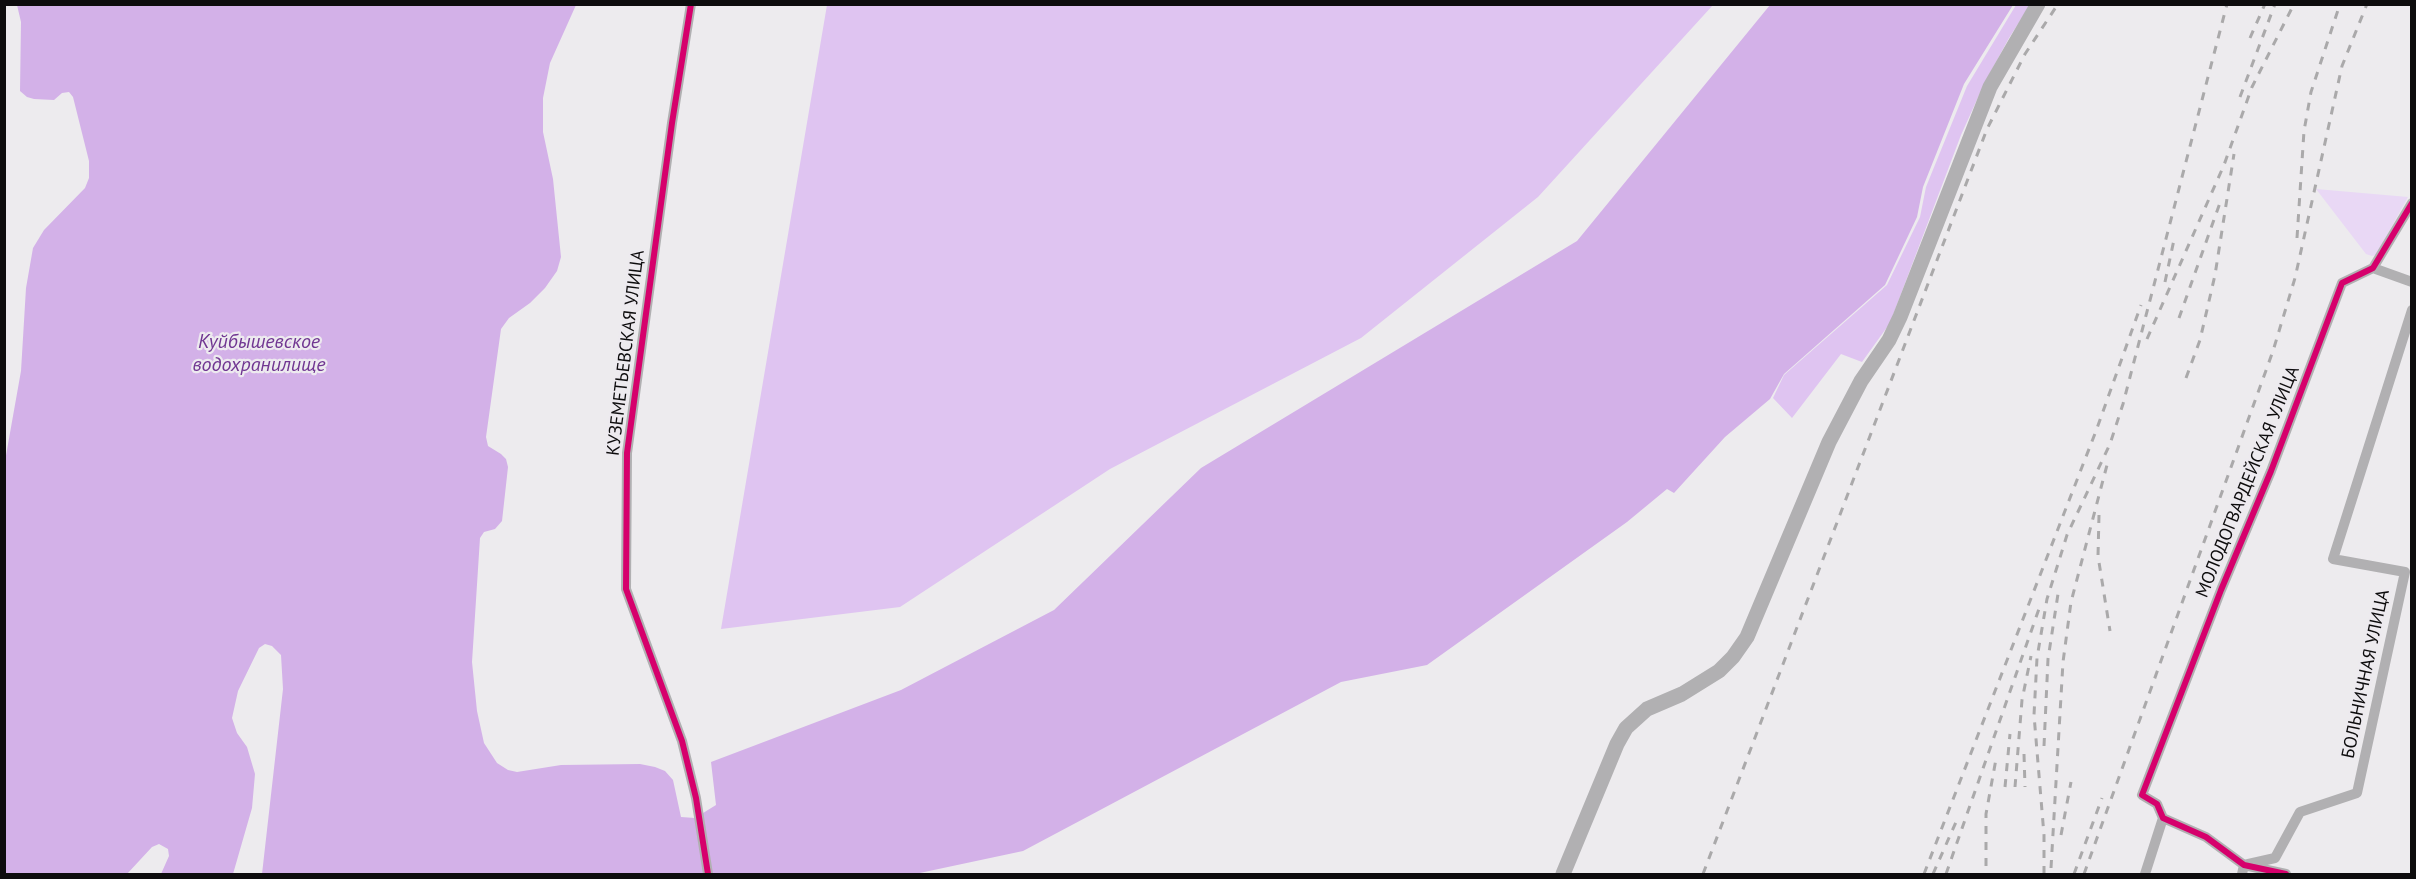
<!DOCTYPE html>
<html>
<head>
<meta charset="utf-8">
<style>
	body { margin:0 }
	#map { position:relative; width:2416px; height:879px; overflow:hidden; background:#edebee; font-family:"PT Sans",sans-serif }
	canvas { display:block }
	.frame { position:absolute; inset:0; border:6px solid #0d0c0d; pointer-events:none }
</style>
</head>
<body>
<div id="map">
<canvas width="2416" height="879"></canvas>
<div class="frame"></div>
</div>
<script>
const c = document.querySelector('canvas').getContext('2d');
c.lineJoin = 'round';
function paint(path, color) {
  c.fillStyle = color;
  c.fill(path, 'evenodd');
}
function shape(rows) {
  const path = new Path2D();
  for (const r of rows) {
    path.moveTo(r[0], r[1]);
    for (let i = 2; i < r.length; i += 2) path.lineTo(r[i], r[i + 1]);
  }
  return path;
}
function stroke(path, color, width, dash) {
  c.strokeStyle = color;
  c.lineWidth = width;
  c.lineCap = dash ? 'butt' : 'round';
  c.setLineDash(dash || []);
  c.stroke(path);
}
function drawText(font, color, halo, rows, align = 'center') {
  c.font = font + ' "PT Sans",sans-serif';
  c.lineWidth = 4.5;
  c.setLineDash([]);
  c.textBaseline = 'middle';
  c.strokeStyle = halo;
  c.fillStyle = color;
  for (const [text, x, y, turn = 0] of rows) {
    c.save();
    c.translate(x, y);
    c.rotate((+turn || 0) * Math.PI / 180);
    c.textAlign = isNaN(turn) ? turn : align;
    if (halo) c.strokeText(text, 0, 0);
    c.fillText(text, 0, 0);
    c.restore();
  }
}
const green = shape([
	[2316,189,2408,197,2376,255,2372,256,2366,254]
]);
const forest = shape([
	[827,5,827,4,1713,5,1538,197,1361,338,1110,469,900,607,721,629],
	[2016,5,2030,5,2009,38,1984,84,1961,135,1890,323,1862,362,1841,354,1792,418,1773,398,1784,375,1887,285,1920,217,1926,187,1967,86]
]);
const water = shape([
	[17,5,576,5,550,63,543,98,543,132,553,179,561,257,557,271,545,288,530,303,509,318,501,329,486,437,488,446,501,454,506,459,508,467,502,521,495,529,484,532,480,538,472,662,477,711,484,743,497,763,508,770,517,772,561,765,640,764,655,767,665,771,673,780,681,817,695,818,716,805,711,762,901,690,1054,610,1201,468,1577,241,1770,5,2013,5,1964,84,1923,187,1917,217,1885,285,1784,374,1770,399,1725,437,1674,493,1667,489,1627,522,1427,665,1341,682,1023,851,915,874,262,874,283,689,281,655,272,646,265,644,259,648,238,691,232,718,237,733,247,747,255,774,252,808,233,874,161,874,169,856,168,849,159,844,152,847,127,874,5,874,5,461,21,371,26,288,33,248,44,230,85,188,89,178,89,161,73,97,69,92,62,93,54,100,34,99,27,97,20,91,21,22]
]);
const minor = shape([
	[691,4,672,123,627,453,626,589,682,741,696,798,708,874],
	[2373,268,2412,282],
	[2145,874,2163,818],
	[2242,874,2244,865,2275,858,2300,812,2357,793,2405,572,2333,559,2412,310],
	[2286,874,2244,865,2206,837,2163,818,2157,804,2142,795,2221,590,2271,471,2342,283,2373,268,2412,203]
]);
const secondary = shape([
	[1563,874,1617,744,1626,728,1647,709,1682,694,1719,671,1733,657,1747,637,1829,442,1861,381,1889,340,1900,317,1990,87,2038,4]
]);
const rail = shape([
	[2250,38,2265,4],
	[2240,97,2275,4],
	[2297,238,2304,131,2311,92,2340,4],
	[2165,282,2175,235],
	[2179,318,2221,200],
	[2147,339,2224,165,2252,87,2294,4],
	[2186,378,2200,340,2215,275,2234,154],
	[2099,515,2098,556,2110,631],
	[2044,746,2048,659,2058,594],
	[2024,754,2025,787],
	[2005,787,2010,734],
	[2015,787,2022,700,2031,656],
	[2061,835,2071,782],
	[1986,866,1986,814,1996,759],
	[2051,868,2063,662,2071,602,2107,465],
	[1703,874,1987,129,2025,54,2058,4],
	[1924,874,2096,431,2141,305],
	[1933,874,1956,822],
	[1946,874,2040,606],
	[2044,874,2044,835,2034,715,2037,658,2047,599,2067,535,2110,444,2123,404,2227,4],
	[2074,874,2102,798],
	[2084,874,2273,351,2295,278,2342,66,2367,4]
]);
const cycleway = shape([
	[691,4,672,123,627,453,626,589,682,741,696,798,708,874],
	[2286,874,2244,865,2206,837,2163,818,2157,804,2142,795,2221,590,2271,471,2342,283,2373,268,2412,203]
]);
const streetNames = [
	["КУЗЕМЕТЬЕВСКАЯ УЛИЦА",626,353,-83],
	["МОЛОДОГВАРДЕЙСКАЯ УЛИЦА",2248,482,-68],
	["БОЛЬНИЧНАЯ УЛИЦА",2366,674,-78]
];
const waterNames = [
	["Куйбышевское",259,342],
	["водохранилище",259,365]
];
paint(green, '#e9d8f5');
paint(forest, '#dfc4f1');
paint(water, '#d3b1e8');
stroke(minor, '#b1b0b2', 10);
stroke(secondary, '#b1b0b2', 15);
stroke(rail, '#aaa9aa', 3, [8, 8]);
stroke(cycleway, '#d6006c', 6);
drawText('18px', '#0d0c0d', '#edeaef', streetNames);
drawText('italic 20px', '#713792', '#edeaef', waterNames);
</script>
</body>
</html>
